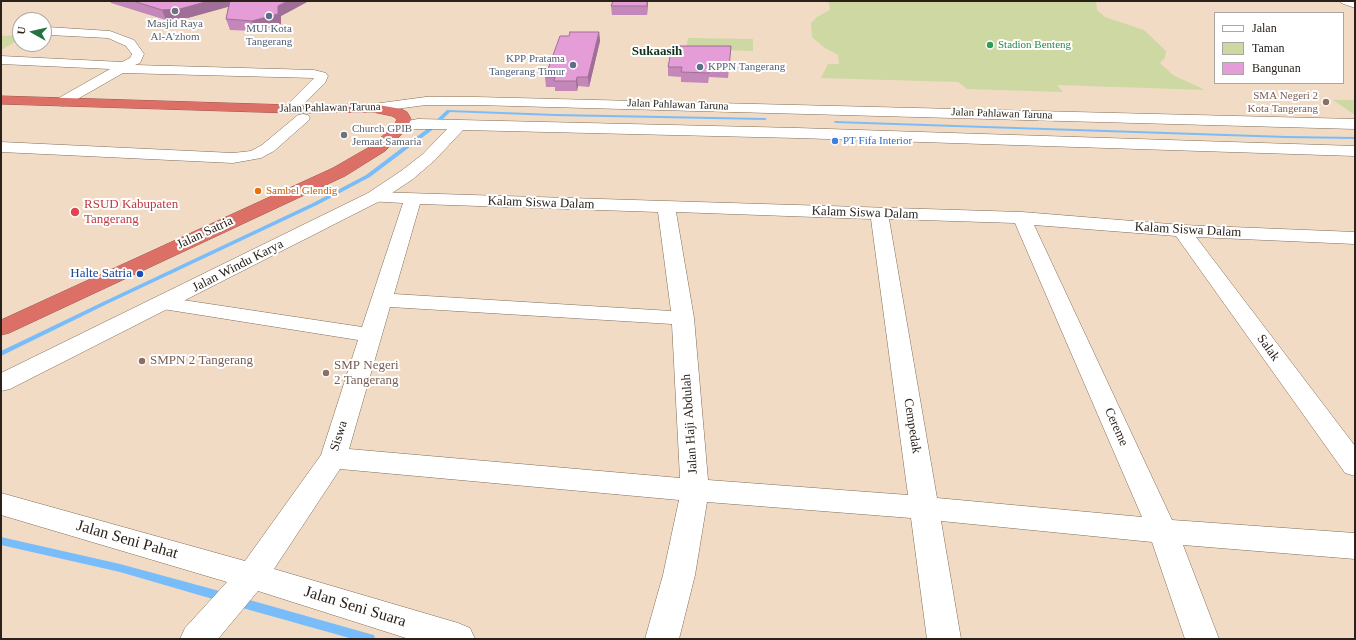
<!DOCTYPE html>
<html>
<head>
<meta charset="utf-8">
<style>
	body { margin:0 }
	#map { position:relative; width:1356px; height:640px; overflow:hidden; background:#f1dbc4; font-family:Georgia,serif }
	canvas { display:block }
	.frame { position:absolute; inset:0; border:2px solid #2a221a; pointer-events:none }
	.legend { position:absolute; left:1214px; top:12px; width:130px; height:72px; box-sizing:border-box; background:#fff; border:1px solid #aaa7a3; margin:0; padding:5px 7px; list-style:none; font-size:12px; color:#2a221a }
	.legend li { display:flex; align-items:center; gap:8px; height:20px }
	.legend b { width:20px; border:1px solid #aaa7a3 }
	.north { position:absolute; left:12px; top:12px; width:40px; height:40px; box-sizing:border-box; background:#fff; border:1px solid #aaa7a3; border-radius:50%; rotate:278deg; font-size:11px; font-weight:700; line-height:16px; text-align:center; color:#2a221a }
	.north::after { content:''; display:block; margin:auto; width:14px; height:18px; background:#257241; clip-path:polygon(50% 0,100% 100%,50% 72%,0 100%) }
</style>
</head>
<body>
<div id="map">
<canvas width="1356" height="640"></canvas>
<div class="frame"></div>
<ul class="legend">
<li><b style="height:5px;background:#fff"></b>Jalan</li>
<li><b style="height:11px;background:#cdd8a2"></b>Taman</li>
<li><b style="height:11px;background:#e49dd7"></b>Bangunan</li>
</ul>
<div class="north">U</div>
</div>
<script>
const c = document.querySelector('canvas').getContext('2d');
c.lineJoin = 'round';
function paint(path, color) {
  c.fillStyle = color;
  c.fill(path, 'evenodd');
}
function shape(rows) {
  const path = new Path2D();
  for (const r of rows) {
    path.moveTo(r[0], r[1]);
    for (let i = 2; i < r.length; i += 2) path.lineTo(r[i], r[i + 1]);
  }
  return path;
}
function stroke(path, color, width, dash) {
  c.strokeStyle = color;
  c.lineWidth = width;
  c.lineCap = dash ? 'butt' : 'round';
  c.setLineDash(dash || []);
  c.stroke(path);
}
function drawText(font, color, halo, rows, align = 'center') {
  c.font = font + ' Georgia,serif';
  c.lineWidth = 4;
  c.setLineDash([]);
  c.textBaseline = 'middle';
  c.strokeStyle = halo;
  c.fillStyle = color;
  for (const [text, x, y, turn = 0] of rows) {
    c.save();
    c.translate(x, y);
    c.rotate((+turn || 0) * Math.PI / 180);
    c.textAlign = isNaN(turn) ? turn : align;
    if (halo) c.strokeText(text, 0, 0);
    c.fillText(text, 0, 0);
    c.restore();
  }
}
const green = shape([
	[825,1,1096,1,1097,10,1105,17,1144,30,1166,51,1165,58,1160,63,1173,75,1205,90,1057,85,1063,92,967,89,958,82,821,78,828,64,839,64,838,55,825,48,812,37,811,23,817,17,830,10,829,3],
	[20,35,20,39,1,50,1,36],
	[688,38,753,39,753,51,686,49],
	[1333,100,1355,100,1355,115]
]);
const stream = shape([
	[447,110,555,114,765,118,767,119,765,120,555,116,450,112,431,131,370,177,317,205,107,304,1,356,1,351,103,302,313,203,366,175,427,129,447,110],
	[834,121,1286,136,1355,137,1355,139,1286,138,836,123,834,122,834,121],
	[1,537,120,564,223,592,227,594,228,597,227,600,223,602,120,572,1,545,1,537],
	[239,597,370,634,374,635,375,639,353,639,239,607,235,605,234,602,235,599,239,597]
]);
const street = shape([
	[1340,1,1355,1,1355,8,1341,3,1340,1],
	[47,27,110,31,134,40,144,54,140,63,135,65,314,70,326,73,328,76,325,83,295,112,290,113,285,112,283,109,314,78,123,73,67,105,62,106,57,105,55,102,57,99,110,69,1,64,1,56,122,62,130,58,132,54,126,46,108,38,49,35,44,37,44,28,47,27],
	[303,114,308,115,310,118,308,121,274,151,261,158,233,163,1,152,1,142,233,153,251,151,262,145,298,115,303,114],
	[374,192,1022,212,1182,225,1355,232,1355,244,1196,237,1355,446,1355,476,1345,473,1176,236,1034,225,1172,520,1355,533,1355,559,1183,545,1219,639,1185,639,1152,542,941,521,961,639,927,639,911,518,707,502,695,575,679,639,645,639,663,575,679,500,340,469,274,569,458,623,470,628,475,639,409,639,258,591,218,639,180,639,185,628,227,582,1,515,1,493,245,561,321,455,358,340,163,309,155,308,152,303,155,298,163,297,362,327,403,203,368,201,365,197,368,193,374,192],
	[420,204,658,212,671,311,394,294,420,204],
	[676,212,871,219,908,495,708,480,694,318,676,212],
	[889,219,1015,223,1142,517,937,498,889,219],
	[390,307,672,324,680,478,349,449,390,307]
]);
const secondary = shape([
	[426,97,476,97,1355,119,1355,129,476,105,426,105,373,112,368,111,366,108,368,105,373,104,426,97],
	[418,119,797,128,1355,146,1355,156,797,138,463,130,435,160,413,179,380,201,10,389,1,391,1,373,368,193,401,171,423,154,447,129,418,129,402,131,397,129,394,126,397,123,418,119]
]);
const highway = shape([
	[1,96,290,105,373,104,401,109,407,112,411,119,407,129,385,151,345,176,9,333,1,335,1,320,333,168,373,145,395,124,397,119,392,116,373,112,290,113,1,104,1,96]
]);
const wall = shape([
	[110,1,307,1,307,2,281,16,281,24,255,31,230,30,226,19,228,7,184,19,166,20,111,3],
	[613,1,648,1,647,15,612,15,611,6],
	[599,32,600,41,589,87,578,86,577,91,555,91,555,87,546,87,545,77,569,36],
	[731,46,728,78,709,77,708,83,681,82,681,77,668,76,668,67]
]);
const shadedWall = shape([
	[209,1,233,1,234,5,184,19,166,20,162,10],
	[288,1,307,1,307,2,281,16,281,24,255,31,252,21],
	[647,1,648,1,647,15],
	[599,32,600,41,589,87,588,77],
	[577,77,578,86,577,91,576,81]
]);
const building = shape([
	[133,1,209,1,180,9,162,10,133,1],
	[230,1,288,1,278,6,278,14,252,21,226,19,230,1],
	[613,1,647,1,647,6,611,6,613,1],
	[570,32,599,32,588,77,577,77,576,81,554,81,555,77,545,77,560,36,569,36,570,32],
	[672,46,731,46,729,68,709,68,709,73,681,72,682,67,668,67,672,46]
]);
const markers = [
	[175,11,4,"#6b7280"],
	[269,16,4,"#5c6f8a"],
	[990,45,4,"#2e9e5b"],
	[573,65,4,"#5c6f8a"],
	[700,67,4,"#5c6f8a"],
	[1326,102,4,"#8d6e63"],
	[344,135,4,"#6b7280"],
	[835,141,4,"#3f7fe0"],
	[258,191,4,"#e8710a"],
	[75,212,5,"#e0444e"],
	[140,274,4,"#1a4fb4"],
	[142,361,4,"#8d6e63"],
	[326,373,4,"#8d6e63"]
];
const farWorshipnames = [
	["Masjid Raya",175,24],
	["Al-A'zhom",175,37],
	["Church GPIB",352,129,"left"],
	["Jemaat Samaria",352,142,"left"]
];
const farServicenames = [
	["MUI Kota",269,29],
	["Tangerang",269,42],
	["KPP Pratama",565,59,"right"],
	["Tangerang Timur",565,72,"right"],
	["KPPN Tangerang",708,67,"left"]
];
const farLeisurenames = [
	["Stadion Benteng",998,45]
];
const farEducationnames = [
	["SMA Negeri 2",1318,96],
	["Kota Tangerang",1318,109]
];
const farStreetnames = [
	["Jalan Pahlawan Taruna",678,105,2],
	["Jalan Pahlawan Taruna",330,108,-1],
	["Jalan Pahlawan Taruna",1002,114,2]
];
const farShopnames = [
	["PT Fifa Interior",843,141]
];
const farFoodnames = [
	["Sambel Glendig",266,191]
];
const farQuarternames = [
	["Sukaasih",657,52]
];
const streetNames = [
	["Kalam Siswa Dalam",541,203,2],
	["Kalam Siswa Dalam",865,213,2],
	["Kalam Siswa Dalam",1188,230,3],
	["Jalan Satria",205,233,-25],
	["Jalan Windu Karya",238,266,-27],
	["Salak",1268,348,54],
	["Jalan Haji Abdulah",690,424,-94],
	["Cempedak",912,426,81],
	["Cereme",1116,427,66],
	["Siswa",339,436,-73]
];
const healthNames = [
	["RSUD Kabupaten",84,205],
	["Tangerang",84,220]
];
const transitNames = [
	["Halte Satria",132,274]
];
const educationNames = [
	["SMPN 2 Tangerang",150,361],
	["SMP Negeri",334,366],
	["2 Tangerang",334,381]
];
const nearStreetnames = [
	["Jalan Seni Pahat",127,540,16],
	["Jalan Seni Suara",355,607,17]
];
paint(green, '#cdd8a2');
paint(stream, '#78bdfa');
stroke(street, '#816d59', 1);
stroke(secondary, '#816d59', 1);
stroke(highway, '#9e554c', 1);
paint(street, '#fff');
paint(secondary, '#fff');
paint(highway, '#dc7067');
paint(wall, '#c487b9');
paint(shadedWall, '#a06e96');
paint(building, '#e49dd7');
stroke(building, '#a06e96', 1);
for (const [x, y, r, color] of markers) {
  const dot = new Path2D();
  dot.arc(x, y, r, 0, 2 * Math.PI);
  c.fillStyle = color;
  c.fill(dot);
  stroke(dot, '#fff', 1.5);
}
drawText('11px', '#5b616d', '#fff', farWorshipnames);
drawText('11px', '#4e5e75', '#fff', farServicenames);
drawText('11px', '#27864d', '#fff', farLeisurenames, 'left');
drawText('11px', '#785e54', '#fff', farEducationnames, 'right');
drawText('11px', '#2a221a', '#fff', farStreetnames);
drawText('11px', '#366cbe', '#fff', farShopnames, 'left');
drawText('11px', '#c56008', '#fff', farFoodnames, 'left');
drawText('bold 13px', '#0e321b', '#fff', farQuarternames);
drawText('13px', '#2a221a', '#fff', streetNames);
drawText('13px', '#be3a42', '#fff', healthNames, 'left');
drawText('13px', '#164399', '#fff', transitNames, 'right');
drawText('13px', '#785e54', '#fff', educationNames, 'left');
drawText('16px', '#2a221a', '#fff', nearStreetnames);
</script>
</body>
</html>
